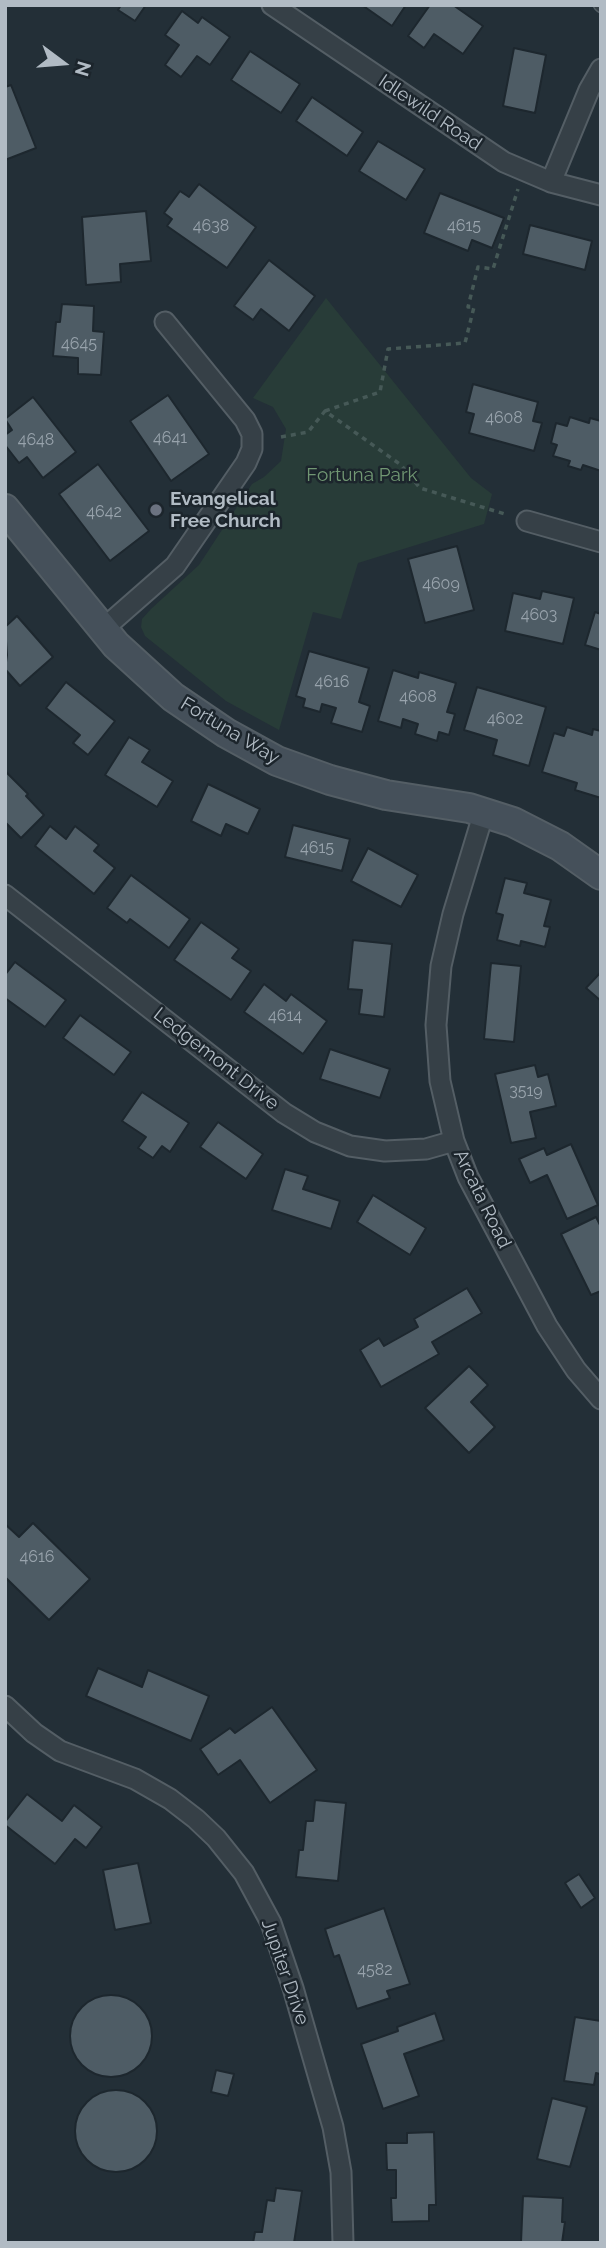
<!DOCTYPE html>
<html>
<head>
<meta charset="utf-8">
<style>
	body { margin:0 }
	#map { position:relative; width:606px; height:2248px; overflow:hidden; background:#232f37; font-family:Raleway,sans-serif }
	canvas { display:block }
	.frame { position:absolute; inset:0; border:7px solid #b1bbc4; pointer-events:none }
	.north { position:absolute; left:28px; top:28px; width:70px; height:70px; -webkit-text-stroke:5px #1c252c; paint-order:stroke; rotate:106deg; font-size:19px; font-weight:700; line-height:28px; text-align:center; color:#b1bbc4 }
	.north::after { content:''; display:block; margin:auto; width:24px; height:32px; background:#b1bbc4; clip-path:polygon(50% 0,100% 100%,50% 72%,0 100%) }
</style>
</head>
<body>
<div id="map">
<canvas width="606" height="2248"></canvas>
<div class="frame"></div>
<div class="north">N</div>
</div>
<script>
const c = document.querySelector('canvas').getContext('2d');
c.lineJoin = 'round';
function paint(path, color) {
  c.fillStyle = color;
  c.fill(path, 'evenodd');
}
function shape(rows) {
  const path = new Path2D();
  for (const r of rows) {
    if (r.length === 3) {
      path.moveTo(r[0] + r[2], r[1]);
      path.arc(r[0], r[1], r[2], 0, 2 * Math.PI);
      continue;
    }
    path.moveTo(r[0], r[1]);
    for (let i = 2; i < r.length; i += 2) path.lineTo(r[i], r[i + 1]);
  }
  return path;
}
function stroke(path, color, width, dash) {
  c.strokeStyle = color;
  c.lineWidth = width;
  c.lineCap = dash ? 'butt' : 'round';
  c.setLineDash(dash || []);
  c.stroke(path);
}
function drawText(font, color, halo, rows, align = 'center') {
  c.font = font + ' Raleway,sans-serif';
  c.lineWidth = 5;
  c.setLineDash([]);
  c.textBaseline = 'middle';
  c.strokeStyle = halo;
  c.fillStyle = color;
  for (const [text, x, y, turn = 0] of rows) {
    c.save();
    c.translate(x, y);
    c.rotate((+turn || 0) * Math.PI / 180);
    c.textAlign = isNaN(turn) ? turn : align;
    if (halo) c.strokeText(text, 0, 0);
    c.fillText(text, 0, 0);
    c.restore();
  }
}
const green = shape([
	[326,298,471,478,492,494,484,524,358,563,341,619,313,612,279,730,226,701,145,636,141,627,142,619,151,609,199,565,252,484,264,477,281,461,286,429,273,407,253,398]
]);
const building = shape([
	[121,5,146,5,135,21,118,10,121,5],
	[362,5,406,5,392,26,362,5],
	[430,5,453,5,483,26,463,54,434,34,424,48,408,36,430,5],
	[182,11,198,23,202,17,230,37,210,65,197,56,181,77,165,65,179,45,165,35,182,11],
	[514,48,546,55,535,113,503,106,514,48],
	[250,51,300,84,281,113,231,80,250,51],
	[11,85,36,148,5,160,5,87,11,85],
	[312,97,363,132,347,156,296,121,312,97],
	[378,141,425,169,406,200,359,171,378,141],
	[199,184,256,227,227,268,167,226,172,219,164,213,180,191,189,197,199,184],
	[440,193,504,218,492,248,472,240,468,251,424,233,440,193],
	[146,211,151,261,120,264,121,282,86,285,82,217,146,211],
	[530,225,592,241,585,270,523,254,530,225],
	[269,260,315,296,289,331,261,309,253,320,234,306,269,260],
	[62,304,94,306,93,331,104,332,101,375,78,374,78,358,53,356,56,322,60,322,62,304],
	[473,384,538,402,533,421,542,423,534,451,469,433,474,414,466,412,473,384],
	[168,395,209,454,171,481,130,421,168,395],
	[33,397,76,452,43,478,27,457,19,463,5,445,5,435,12,430,5,419,33,397],
	[570,417,589,423,590,418,601,421,601,471,583,465,581,470,568,466,570,461,553,456,557,445,551,443,556,423,567,426,570,417],
	[98,464,149,531,110,561,59,494,98,464],
	[457,546,474,610,425,623,408,559,457,546],
	[542,591,574,598,563,644,505,631,513,593,540,599,542,591],
	[595,612,601,614,601,650,585,645,595,612],
	[17,616,53,657,20,686,5,669,7,655,5,627,17,616],
	[309,651,369,668,359,702,370,706,362,732,331,723,336,708,322,704,320,712,303,707,305,699,296,696,309,651],
	[393,670,418,678,419,672,456,683,447,712,455,714,449,735,439,732,437,741,415,734,418,724,403,719,401,728,378,721,393,670],
	[66,682,115,721,88,755,73,743,80,735,46,708,66,682],
	[477,687,546,707,529,766,493,755,497,740,464,730,477,687],
	[567,727,592,735,593,729,601,731,601,798,575,790,577,783,542,772,554,733,564,736,567,727],
	[129,737,150,750,142,762,173,781,157,807,105,775,129,737],
	[5,771,28,794,26,796,44,815,21,838,5,822,5,771],
	[208,784,260,809,248,834,226,824,221,836,191,821,208,784],
	[293,825,350,839,342,871,285,857,293,825],
	[50,826,66,839,75,826,99,845,94,851,115,868,94,894,35,846,50,826],
	[368,848,418,875,401,907,351,881,368,848],
	[131,875,190,919,169,948,130,919,127,923,107,908,131,875],
	[505,878,527,883,524,893,551,900,544,926,550,927,545,947,521,941,520,946,497,940,503,915,496,913,505,878],
	[201,922,239,949,232,958,251,971,231,1000,174,960,201,922],
	[353,940,392,944,384,1017,359,1014,362,990,348,989,353,940],
	[15,962,66,1000,45,1027,5,998,5,975,15,962],
	[491,963,521,966,514,1042,484,1039,491,963],
	[601,972,601,1001,586,988,601,972],
	[264,984,286,1001,291,994,327,1021,303,1054,244,1012,264,984],
	[80,1015,131,1052,114,1075,63,1038,80,1015],
	[330,1049,390,1069,380,1098,320,1079,330,1049],
	[535,1065,538,1077,548,1074,556,1106,530,1112,536,1138,511,1143,495,1074,535,1065],
	[142,1092,189,1123,170,1152,162,1146,153,1158,138,1148,146,1137,122,1121,142,1092],
	[218,1122,263,1154,246,1179,200,1147,218,1122],
	[571,1144,598,1205,567,1219,547,1175,530,1183,519,1159,544,1148,547,1155,571,1144],
	[285,1169,308,1176,303,1189,340,1201,331,1229,272,1210,285,1169],
	[373,1195,426,1228,410,1255,357,1222,373,1195],
	[596,1217,601,1227,601,1291,591,1295,561,1234,596,1217],
	[467,1288,482,1313,432,1342,439,1354,381,1387,360,1350,379,1338,384,1346,418,1327,414,1319,467,1288],
	[469,1366,488,1385,471,1402,495,1427,469,1453,425,1408,469,1366],
	[33,1523,90,1579,49,1620,5,1577,5,1524,19,1537,33,1523],
	[98,1668,142,1687,148,1670,209,1696,191,1741,86,1696,98,1668],
	[272,1707,317,1770,270,1803,240,1760,218,1775,200,1749,230,1728,235,1733,272,1707],
	[27,1794,62,1821,74,1805,102,1827,86,1848,75,1839,55,1864,5,1825,5,1822,27,1794],
	[315,1800,346,1803,338,1881,296,1877,299,1850,303,1850,306,1821,313,1821,315,1800],
	[138,1863,151,1923,115,1930,103,1870,138,1863],
	[579,1874,595,1898,581,1908,565,1883,579,1874],
	[384,1908,410,1984,387,1991,390,1998,357,2009,339,1955,334,1957,325,1929,384,1908],
	[111,2036,41],
	[435,2013,444,2040,404,2054,419,2096,383,2109,361,2044,398,2031,397,2027,435,2013],
	[575,2017,601,2021,601,2068,600,2074,596,2073,594,2085,564,2081,575,2017],
	[216,2070,234,2074,228,2096,211,2092,216,2070],
	[116,2131,41],
	[552,2098,587,2107,570,2167,537,2159,552,2098],
	[434,2132,436,2205,429,2205,429,2221,392,2222,391,2198,396,2198,396,2170,387,2170,386,2143,407,2143,407,2133,434,2132],
	[276,2188,302,2191,294,2243,253,2243,255,2232,262,2232,267,2200,274,2201,276,2188],
	[523,2196,563,2198,562,2222,565,2222,562,2243,521,2242,523,2196]
]);
const path = shape([
	[325,411,380,392,388,349,465,343,474,307,468,307,478,267,493,269,518,189],
	[281,437,308,432,325,411,401,465,420,488,508,515]
]);
const lane = shape([
	[599,5,601,7]
]);
const street = shape([
	[272,5,504,162,551,182,601,195],
	[551,182,589,90,601,69],
	[527,521,601,542],
	[102,630,175,566,246,463,252,449,252,434,245,420,165,322],
	[484,812,453,914,441,966,436,1025,440,1081,454,1141,468,1177,547,1326,576,1370,601,1399],
	[5,895,284,1113,315,1132,350,1146,385,1151,426,1149,454,1141],
	[5,1706,34,1733,60,1751,135,1779,170,1799,196,1819,216,1838,244,1873,271,1923,293,1988,333,2127,341,2172,343,2243]
]);
const secondary = shape([
	[5,509,116,645,173,697,226,733,277,761,330,780,386,795,469,808,513,822,560,846,601,875]
]);
const markers = [
	[156,510,7,"#6b7280"]
];
const numberNames = [
	["4638",211,226],
	["4615",464,226],
	["4645",79,344],
	["4608",504,418],
	["4641",170,438],
	["4648",36,440],
	["4642",104,512],
	["4609",441,584],
	["4603",539,615],
	["4616",332,682],
	["4608",418,697],
	["4602",505,719],
	["4615",317,848],
	["4614",285,1016],
	["3519",526,1091],
	["4616",37,1557],
	["4582",375,1970]
];
const streetNames = [
	["Idlewild Road",430,113,34],
	["Fortuna Way",230,731,31],
	["Ledgemont Drive",216,1059,38],
	["Arcata Road",482,1199,64],
	["Jupiter Drive",285,1972,71]
];
const parkNames = [
	["Fortuna Park",362,475]
];
const poiNames = [
	["Evangelical",170,499],
	["Free Church",170,521]
];
paint(green, '#283c38');
paint(building, '#4e5c65');
stroke(building, '#1d272e', 2);
stroke(lane, '#545e65', 13);
stroke(street, '#545e65', 23);
stroke(secondary, '#545e65', 32);
stroke(path, '#465957', 3.5, [5, 5]);
stroke(lane, '#364047', 10);
stroke(street, '#364047', 19);
stroke(secondary, '#45505a', 28);
for (const [x, y, r, color] of markers) {
  const dot = new Path2D();
  dot.arc(x, y, r, 0, 2 * Math.PI);
  c.fillStyle = color;
  c.fill(dot);
  stroke(dot, '#1c252c', 2.5);
}
drawText('16px', '#98a3ac', null, numberNames);
drawText('19px', '#b1bbc4', '#1c252c', streetNames);
drawText('19px', '#719773', '#1c252c', parkNames);
drawText('bold 19px', '#b1bbc4', '#1c252c', poiNames, 'left');
</script>
</body>
</html>
